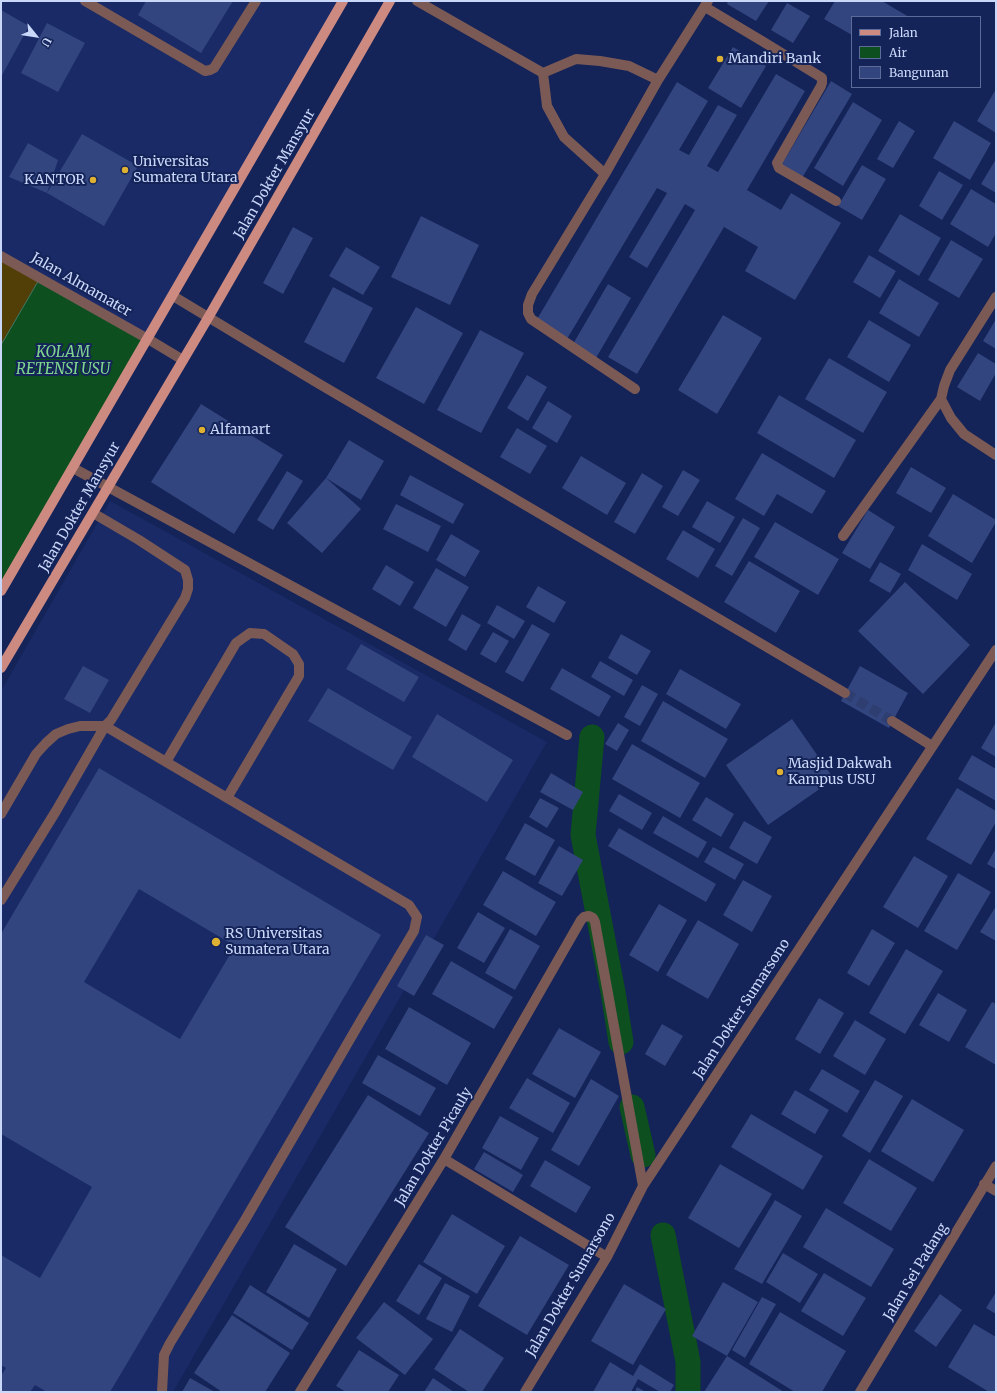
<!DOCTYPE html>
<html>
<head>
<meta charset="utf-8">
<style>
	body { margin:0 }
	#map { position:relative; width:997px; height:1393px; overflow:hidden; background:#142358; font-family:Merriweather,serif }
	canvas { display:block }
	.frame { position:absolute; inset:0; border:2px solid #c9d7f9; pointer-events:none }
	.legend { position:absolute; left:851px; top:16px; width:130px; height:72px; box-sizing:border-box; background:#142358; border:1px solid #5c6b98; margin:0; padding:5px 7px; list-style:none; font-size:12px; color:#c9d7f9 }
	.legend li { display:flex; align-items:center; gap:8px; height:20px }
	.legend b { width:20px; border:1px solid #5c6b98 }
	.north { position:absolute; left:16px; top:16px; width:40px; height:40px; -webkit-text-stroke:3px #142358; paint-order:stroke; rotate:120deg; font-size:11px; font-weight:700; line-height:16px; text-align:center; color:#c9d7f9 }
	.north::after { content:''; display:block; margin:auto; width:14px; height:18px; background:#c9d7f9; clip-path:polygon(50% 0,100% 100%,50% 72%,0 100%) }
</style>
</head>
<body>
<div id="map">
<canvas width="997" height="1393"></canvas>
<div class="frame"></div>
<ul class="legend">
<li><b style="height:5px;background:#cd8a81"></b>Jalan</li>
<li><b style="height:11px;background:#0d4f1f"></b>Air</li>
<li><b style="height:11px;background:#32457e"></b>Bangunan</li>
</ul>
<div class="north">U</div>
</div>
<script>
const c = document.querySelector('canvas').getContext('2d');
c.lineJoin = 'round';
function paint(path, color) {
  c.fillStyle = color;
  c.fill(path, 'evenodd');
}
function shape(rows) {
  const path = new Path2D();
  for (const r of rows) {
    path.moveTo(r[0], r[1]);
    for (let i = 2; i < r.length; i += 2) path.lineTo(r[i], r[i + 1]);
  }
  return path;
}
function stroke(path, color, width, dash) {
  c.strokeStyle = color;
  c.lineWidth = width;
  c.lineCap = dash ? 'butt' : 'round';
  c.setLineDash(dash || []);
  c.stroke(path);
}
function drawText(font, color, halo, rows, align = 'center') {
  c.font = font + ' Merriweather,serif';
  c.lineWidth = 4;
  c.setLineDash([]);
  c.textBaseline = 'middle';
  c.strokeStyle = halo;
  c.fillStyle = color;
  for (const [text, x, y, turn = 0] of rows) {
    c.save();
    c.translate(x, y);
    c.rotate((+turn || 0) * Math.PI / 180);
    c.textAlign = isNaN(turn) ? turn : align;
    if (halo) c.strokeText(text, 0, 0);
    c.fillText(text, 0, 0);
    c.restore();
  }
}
const built = shape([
	[1,1,349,1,148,339,1,591],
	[110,501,547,742,173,1392,1,1392,1,691]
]);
const green = shape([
	[1,256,40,278,1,345]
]);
const water = shape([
	[40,278,148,339,1,591,1,345,40,278]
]);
const canal = shape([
	[592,737,583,835,613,992,621,1042],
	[632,1107,643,1155],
	[663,1235,688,1362,688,1392]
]);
const building = shape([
	[146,1,233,1,201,53,138,15],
	[728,1,769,1,756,21,727,4],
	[835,1,882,1,909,17,852,17,852,35,824,19],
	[787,3,810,16,793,43,771,30],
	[1,10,29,26,1,77],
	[47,23,85,43,58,92,21,73],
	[733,47,766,66,741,108,708,88],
	[776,74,805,91,747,190,781,210,791,193,841,223,795,300,745,271,758,247,724,227,637,374,608,357,695,210,685,204,647,268,629,257,667,193,657,188,567,339,536,321,677,82,708,101,679,150,689,155,718,105,737,115,707,166,718,172],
	[831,81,852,94,802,178,781,166],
	[996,89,996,133,977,121],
	[853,102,882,120,843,186,814,168],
	[899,121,915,131,893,168,877,159],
	[954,121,991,143,970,180,933,158],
	[82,134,138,166,104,226,47,193],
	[28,143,58,160,47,193,9,177],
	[996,159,996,193,981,184],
	[862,165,886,179,862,220,838,206],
	[939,171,963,185,942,220,919,206],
	[971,189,996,204,996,233,988,247,950,224],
	[900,214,941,238,919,276,878,251],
	[421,216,479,245,450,305,391,277],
	[293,227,313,238,283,294,263,283],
	[951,240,983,259,959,298,928,280],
	[346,247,380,267,363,295,329,276],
	[869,255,896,271,880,298,853,282],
	[899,279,939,303,919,337,879,313],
	[608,284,631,298,596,358,573,344],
	[333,287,373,308,344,363,304,342],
	[416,307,463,333,424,404,376,378],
	[723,315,762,338,717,414,678,390],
	[996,319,996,349,983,341],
	[869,320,911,345,889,382,847,357],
	[480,330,524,353,481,433,437,410],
	[978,353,996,364,996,373,980,401,957,387],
	[829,358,887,392,863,433,805,399],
	[527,375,547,387,528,421,507,408],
	[779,395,856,440,834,478,757,433],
	[548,401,572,416,557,443,532,428],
	[201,404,283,455,234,534,151,482],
	[517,428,547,446,530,474,500,457],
	[349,440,384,461,361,500,326,478],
	[762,453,826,491,812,514,777,494,764,516,735,499],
	[581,456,626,483,607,515,562,488],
	[911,467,946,488,931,513,896,493],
	[683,470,700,480,678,516,662,507],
	[287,471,303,481,273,530,257,520],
	[642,473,663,486,635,534,614,522],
	[410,475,464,504,453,524,400,495],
	[326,478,361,509,322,553,287,523],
	[953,494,996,520,996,522,972,563,928,536],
	[707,501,735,517,720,543,692,527],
	[396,504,441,526,428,552,383,529],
	[868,510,895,527,870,569,842,553],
	[743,518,760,528,732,576,715,566],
	[775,522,839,559,818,595,754,557],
	[683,530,715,549,698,578,666,559],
	[451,534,480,551,465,577,436,560],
	[922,544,972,574,957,600,908,570],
	[749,561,800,591,776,633,724,602],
	[880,562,901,574,890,593,869,581],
	[386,565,414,582,400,606,372,589],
	[436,568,469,587,446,627,413,608],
	[905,582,970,645,923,694,858,631],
	[538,586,566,602,554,623,526,607],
	[497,605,525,621,514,639,487,623],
	[462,614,481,625,466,651,448,640],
	[532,624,550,634,523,682,505,672],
	[493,632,509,641,496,663,480,654],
	[621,634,651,651,637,675,608,658],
	[361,644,419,677,404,702,346,669],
	[600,661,633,680,624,696,591,677],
	[83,666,109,680,90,713,64,699],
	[860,666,908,693,889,728,841,701],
	[562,668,611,696,599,717,550,689],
	[680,669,741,704,726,729,666,694],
	[642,685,658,694,640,726,624,717],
	[328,688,412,737,393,770,308,721],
	[663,701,728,739,705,778,641,741],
	[437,714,513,760,487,802,412,757],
	[792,719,834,779,768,825,726,765],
	[996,722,996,757,981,748],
	[618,723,629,730,617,751,605,744],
	[632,744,700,783,680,818,612,779],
	[972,755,996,769,996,801,958,779],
	[99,768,381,935,110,1392,47,1392,35,1385,30,1392,1,1392,1,1376,6,1368,1,1365,1,1255,40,1278,92,1187,1,1134,1,934],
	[139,889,235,946,180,1039,84,982],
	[551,773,583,792,573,810,540,792],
	[957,788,996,811,996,822,971,865,926,839],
	[619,794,652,813,642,830,609,811],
	[706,797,734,814,721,837,692,820],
	[540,798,559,808,547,828,529,817],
	[663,816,707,842,698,858,653,833],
	[744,821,772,837,757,864,729,848],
	[525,823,555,840,535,876,505,859],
	[619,828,716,884,706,902,608,846],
	[559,846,583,860,562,896,538,883],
	[713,847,744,864,735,880,704,862],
	[996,848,996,869,987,864],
	[914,856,948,876,918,928,883,907],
	[503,871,556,902,536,936,483,905],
	[958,873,991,892,957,950,924,931],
	[743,880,772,896,752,932,723,915],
	[659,904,687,920,658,972,629,955],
	[996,906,996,941,980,932],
	[478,912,505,928,484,963,457,948],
	[698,920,739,944,708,999,666,975],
	[510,929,540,946,515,990,485,973],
	[872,929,895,943,869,986,847,973],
	[426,935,444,945,414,996,397,986],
	[906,949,943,971,905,1034,869,1013],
	[451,961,513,997,494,1029,432,994],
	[938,993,967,1010,949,1042,919,1025],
	[819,998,844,1013,820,1054,795,1039],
	[992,1002,996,1004,996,1065,965,1047],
	[409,1007,471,1043,447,1085,385,1049],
	[855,1020,886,1039,865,1075,833,1056],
	[662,1024,683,1036,665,1066,645,1054],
	[559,1028,601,1052,575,1098,532,1074],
	[378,1055,436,1088,420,1116,362,1083],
	[822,1069,860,1091,847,1113,809,1090],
	[527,1078,570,1103,553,1133,509,1108],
	[591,1079,619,1096,579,1166,551,1150],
	[875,1080,903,1096,870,1153,842,1136],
	[795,1090,829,1110,815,1134,781,1114],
	[368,1095,429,1133,346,1266,285,1227],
	[912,1099,964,1130,933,1182,881,1151],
	[751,1114,823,1156,803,1190,731,1147],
	[500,1116,539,1138,521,1170,482,1148],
	[484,1152,523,1175,513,1192,474,1169],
	[869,1159,917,1188,891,1231,843,1203],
	[545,1160,591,1187,576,1213,530,1186],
	[720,1164,772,1194,739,1248,688,1218],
	[775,1200,802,1216,762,1284,734,1269],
	[826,1208,894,1249,871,1287,803,1247],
	[452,1214,505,1246,477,1294,423,1262],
	[520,1236,569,1265,527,1335,478,1306],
	[294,1244,337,1269,309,1318,266,1292],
	[783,1253,818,1274,800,1303,766,1282],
	[419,1264,442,1278,419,1315,396,1301],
	[824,1273,866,1298,843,1336,801,1311],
	[723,1282,758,1302,727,1356,692,1336],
	[445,1283,470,1296,452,1332,426,1319],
	[624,1284,666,1309,633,1365,591,1341],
	[250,1285,309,1323,292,1350,233,1313],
	[996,1292,996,1314,986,1308],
	[940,1294,962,1310,936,1347,914,1331],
	[762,1297,776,1304,745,1358,732,1350],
	[384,1302,433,1339,405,1375,356,1338],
	[780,1312,846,1351,822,1392,795,1392,749,1364],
	[232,1315,290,1353,265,1392,222,1392,194,1373],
	[974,1324,996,1337,996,1392,989,1392,948,1367],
	[460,1329,504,1358,482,1392,469,1392,434,1369],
	[359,1350,399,1375,388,1392,346,1392,336,1386],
	[727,1356,784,1392,704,1392],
	[610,1362,633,1376,640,1364,674,1385,670,1392,660,1392,638,1379,631,1392,593,1392],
	[190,1378,215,1392,182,1392],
	[433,1378,454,1392,424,1392],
	[637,1387,646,1392,635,1392]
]);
const minorTunnel = shape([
	[845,693,892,721]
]);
const service = shape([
	[85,1,205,71,210,70,214,68,256,1],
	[417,1,543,73,576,59,600,61,629,66,658,80,708,1],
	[705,7,762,41,819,76,822,78,822,83,821,86,777,163,779,168,836,201],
	[543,73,547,106,564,137,605,174,658,80],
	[605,174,532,294,528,305,528,313,531,319,635,389],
	[1,256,148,339],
	[166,762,236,643,250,633,264,634,293,654,299,664,299,676,227,798],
	[1,814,36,754,46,743,56,734,68,729,80,726,105,726,111,720,185,598,188,589,188,580,185,570,139,540,93,513],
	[1,900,56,811,105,726,409,905,417,917,414,931,360,1022,245,1220,170,1343,164,1355,162,1392]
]);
const minor = shape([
	[173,296,316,382,845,693],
	[996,297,950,370,944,386,941,399,951,418,964,434,996,455],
	[148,339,183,360],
	[73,468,567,735],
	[843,536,941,399],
	[892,721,932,746],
	[444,1159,607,1257],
	[984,1184,996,1191],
	[300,1392,444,1159,581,920,584,917,589,916,593,918,595,922,643,1186],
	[525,1392,607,1257,643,1186,996,650],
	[860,1392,996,1166]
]);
const primary = shape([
	[1,591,343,1],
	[1,668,208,318,390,1]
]);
const markers = [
	[720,59,4,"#deb133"],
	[125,170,4,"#deb133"],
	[93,180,4,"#deb133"],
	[202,430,4,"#deb133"],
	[780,772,4,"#deb133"],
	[216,942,5,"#deb133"]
];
const poiNames = [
	["Mandiri Bank",728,59],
	["Universitas",133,162],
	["Sumatera Utara",133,178],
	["KANTOR",85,180,"right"],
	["Alfamart",210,430],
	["Masjid Dakwah",788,764],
	["Kampus USU",788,780],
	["RS Universitas",225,934],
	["Sumatera Utara",225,950]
];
const streetNames = [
	["Jalan Dokter Mansyur",275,174,-60],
	["Jalan Almamater",81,285,30],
	["Jalan Dokter Mansyur",80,507,-60],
	["Jalan Dokter Sumarsono",742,1009,-57],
	["Jalan Dokter Picauly",434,1147,-59],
	["Jalan Sei Padang",916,1272,-59],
	["Jalan Dokter Sumarsono",571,1285,-60]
];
const waterNames = [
	["KOLAM",63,353],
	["RETENSI USU",63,370]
];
paint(built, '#192a66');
paint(green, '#523f07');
paint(water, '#0d4f1f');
stroke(water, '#457860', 1);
stroke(canal, '#0d4f1f', 25);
paint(building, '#32457e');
stroke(minorTunnel, '#2f3e70', 10, [10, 5]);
stroke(service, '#7b5a55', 10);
stroke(minor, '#7b5a55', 10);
stroke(primary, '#cd8a81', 10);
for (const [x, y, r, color] of markers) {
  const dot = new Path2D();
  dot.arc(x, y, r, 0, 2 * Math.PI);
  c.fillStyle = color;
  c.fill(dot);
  stroke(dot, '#142358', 1.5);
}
drawText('14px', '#c9d7f9', '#142358', poiNames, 'left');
drawText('14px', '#c9d7f9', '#142358', streetNames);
drawText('italic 15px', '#81d68e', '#142358', waterNames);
</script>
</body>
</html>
